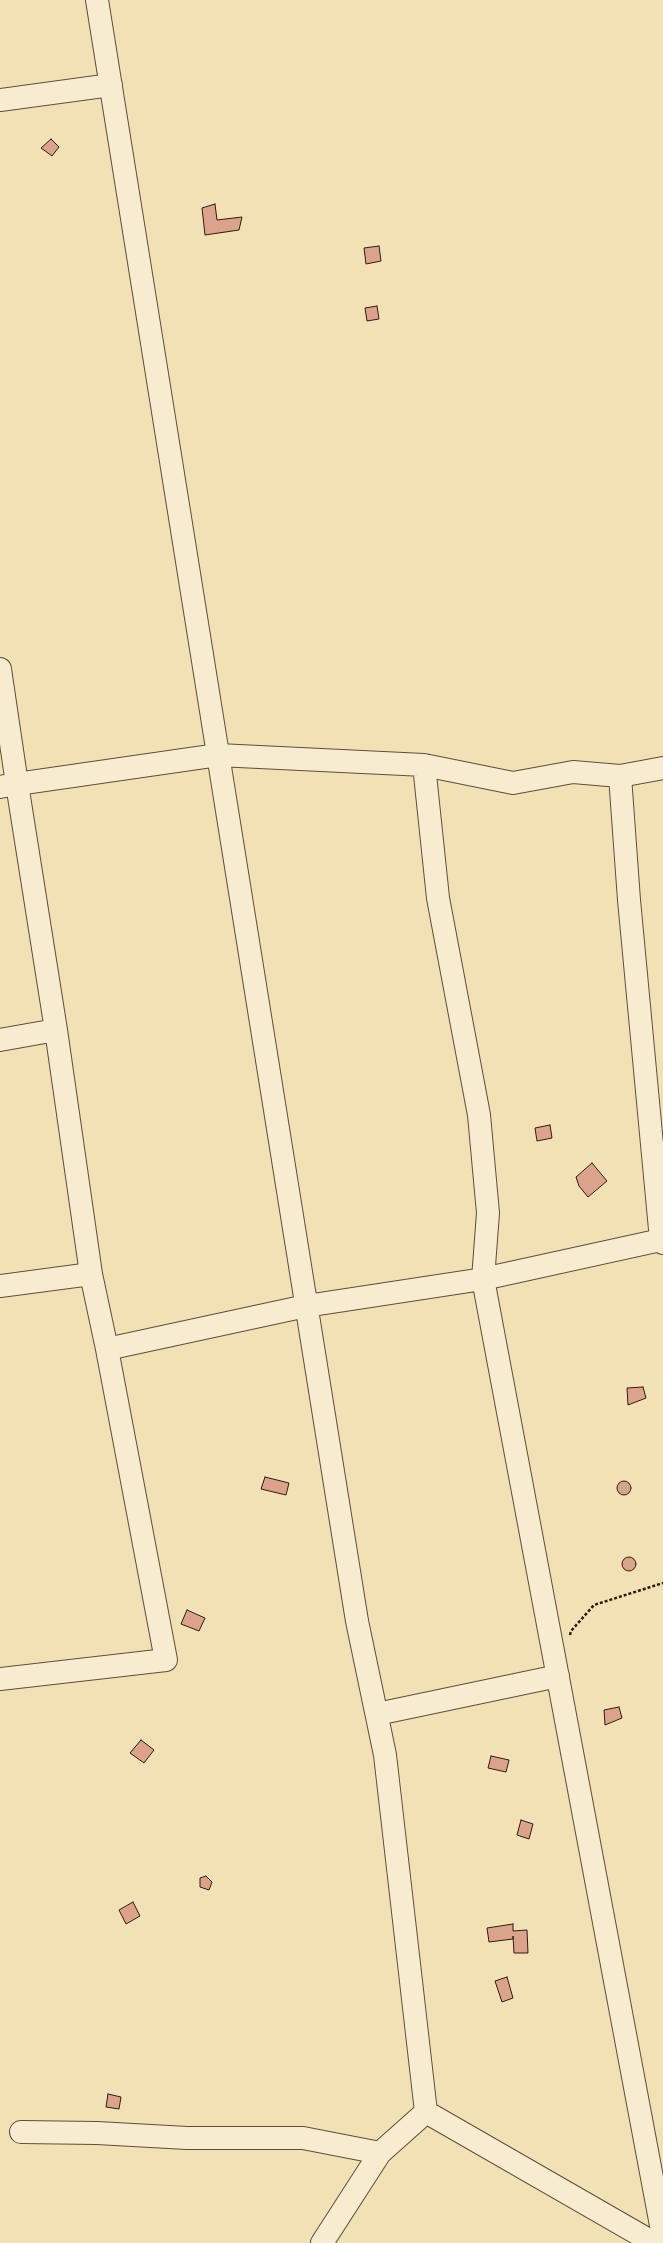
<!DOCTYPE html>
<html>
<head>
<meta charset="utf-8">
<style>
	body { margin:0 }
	canvas { display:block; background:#f3e1b6 }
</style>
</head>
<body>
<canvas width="663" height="2243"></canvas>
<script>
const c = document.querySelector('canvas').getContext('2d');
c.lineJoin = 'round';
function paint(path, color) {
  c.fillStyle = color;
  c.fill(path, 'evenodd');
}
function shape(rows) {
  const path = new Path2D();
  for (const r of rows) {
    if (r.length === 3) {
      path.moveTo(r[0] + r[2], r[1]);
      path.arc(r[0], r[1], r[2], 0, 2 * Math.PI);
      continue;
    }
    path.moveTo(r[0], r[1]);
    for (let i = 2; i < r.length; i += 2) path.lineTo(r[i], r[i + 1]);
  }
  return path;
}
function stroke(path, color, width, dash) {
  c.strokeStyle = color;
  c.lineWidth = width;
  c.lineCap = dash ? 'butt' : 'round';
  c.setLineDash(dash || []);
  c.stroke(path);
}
const building = shape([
	[51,139,59,147,52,156,41,148,51,139],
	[215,204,217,220,242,217,239,230,205,235,202,208,215,204],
	[379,246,381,261,366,264,364,248,379,246],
	[377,306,379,319,367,321,365,308,377,306],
	[550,1125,552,1138,537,1141,535,1128,550,1125],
	[592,1163,607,1181,588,1197,579,1186,576,1177,592,1163],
	[643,1387,646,1398,628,1405,627,1388,643,1387],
	[265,1477,289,1483,286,1495,261,1489,265,1477],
	[624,1488,7],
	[629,1564,7],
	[187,1610,205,1618,199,1631,181,1624,187,1610],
	[619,1707,622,1718,605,1725,604,1710,619,1707],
	[141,1740,154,1750,144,1763,130,1753,141,1740],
	[491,1756,509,1760,506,1772,488,1768,491,1756],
	[521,1820,533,1824,529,1839,517,1835,521,1820],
	[206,1876,212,1882,209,1890,200,1887,200,1878,206,1876],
	[133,1902,140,1916,126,1924,119,1910,133,1902],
	[513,1924,513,1931,527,1930,528,1953,514,1953,513,1936,513,1939,489,1942,487,1928,513,1924],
	[507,1977,513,1998,502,2002,495,1981,507,1977],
	[108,2094,121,2097,119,2109,106,2107,108,2094]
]);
const path = shape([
	[570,1635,571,1631,594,1605,663,1583]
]);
const minor = shape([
	[97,0,357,1621,385,1755,426,2112,380,2153,322,2243],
	[0,100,111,85],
	[0,669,17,784,0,787],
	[424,765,438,898,479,1115,488,1213,483,1279,663,2236],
	[620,776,629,900,661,1240,663,1243],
	[0,1040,56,1030],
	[0,1286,91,1274],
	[107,1349,306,1306,483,1279,661,1240],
	[0,1679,166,1660,107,1349,91,1274,56,1030,17,784,218,755,424,765,513,783,573,772,620,776,663,768],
	[377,1714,558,1676],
	[426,2112,654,2243],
	[21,2132,97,2133,187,2138,303,2138,380,2153]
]);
paint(building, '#daa38a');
stroke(building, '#301b12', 1);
stroke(minor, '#614c3b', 24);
stroke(path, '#301b12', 2.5, [3, 2]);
stroke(minor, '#f7ecd0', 22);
</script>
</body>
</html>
